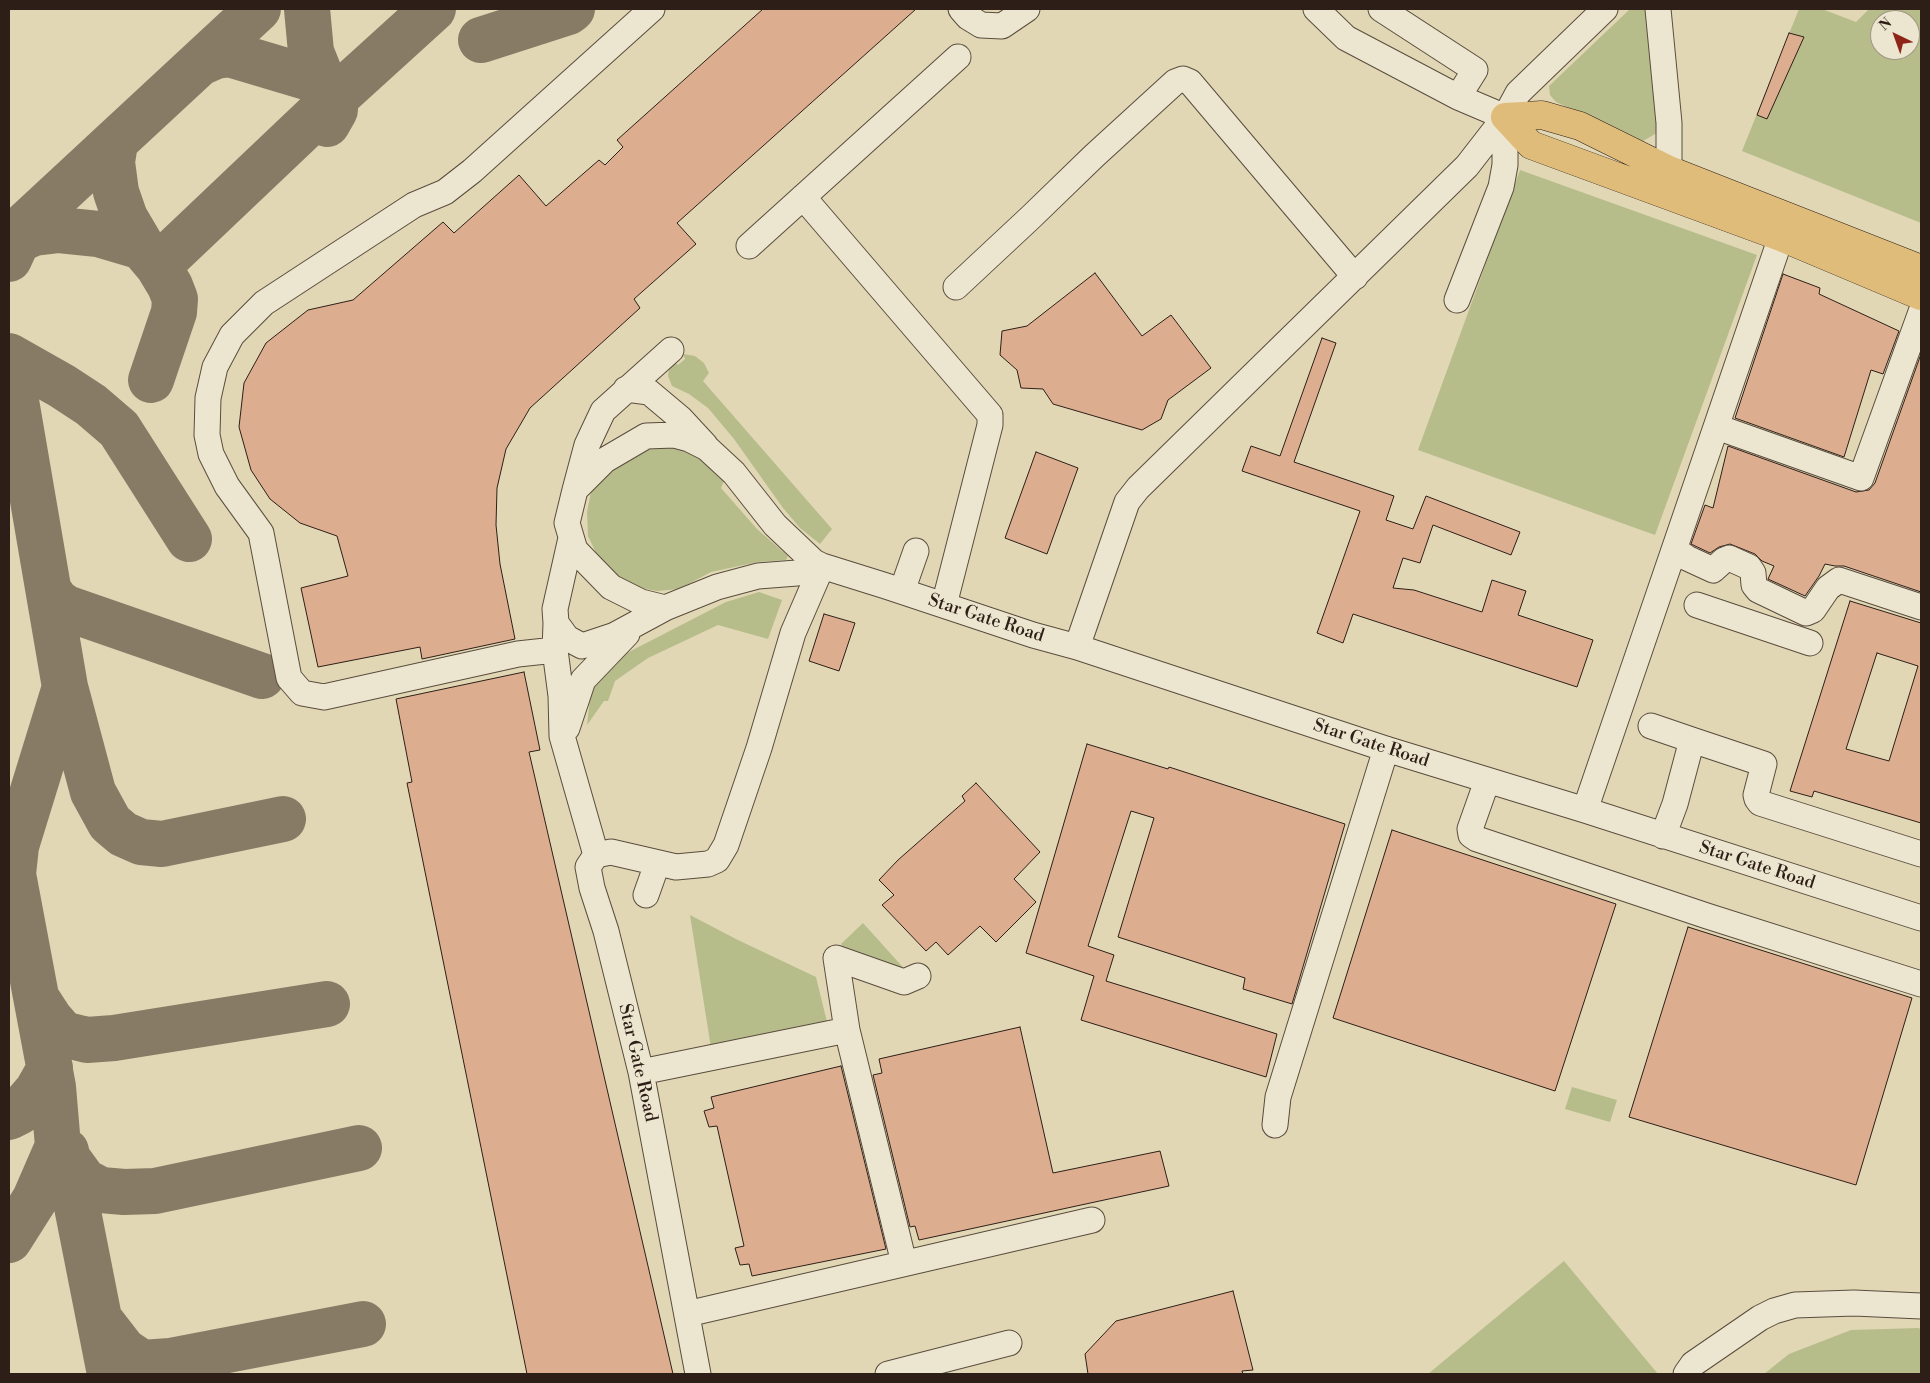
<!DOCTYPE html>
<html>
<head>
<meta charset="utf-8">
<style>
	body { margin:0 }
	#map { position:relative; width:1930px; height:1383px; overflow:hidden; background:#e1d7b5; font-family:"Libre Bodoni",serif }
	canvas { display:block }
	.frame { position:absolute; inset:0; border:10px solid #2d1f17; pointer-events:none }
	.north { position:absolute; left:1870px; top:10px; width:50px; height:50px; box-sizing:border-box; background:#ece5cf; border:1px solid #a09685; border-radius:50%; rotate:318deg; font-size:14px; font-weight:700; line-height:20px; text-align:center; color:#2d1f17 }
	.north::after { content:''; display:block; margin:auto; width:18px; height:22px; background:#8f2418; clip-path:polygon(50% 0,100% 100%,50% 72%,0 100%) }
</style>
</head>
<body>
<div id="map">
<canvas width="1930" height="1383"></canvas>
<div class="frame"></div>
<div class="north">N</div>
</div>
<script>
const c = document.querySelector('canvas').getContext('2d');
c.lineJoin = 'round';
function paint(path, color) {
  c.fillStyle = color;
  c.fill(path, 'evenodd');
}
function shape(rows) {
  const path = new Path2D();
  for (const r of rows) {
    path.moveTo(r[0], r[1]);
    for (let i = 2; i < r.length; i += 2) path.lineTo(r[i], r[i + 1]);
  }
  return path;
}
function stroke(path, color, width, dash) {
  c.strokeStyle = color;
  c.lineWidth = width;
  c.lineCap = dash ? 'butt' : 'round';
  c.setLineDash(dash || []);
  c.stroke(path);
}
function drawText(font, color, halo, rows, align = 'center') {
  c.font = font + ' "Libre Bodoni",serif';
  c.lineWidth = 4;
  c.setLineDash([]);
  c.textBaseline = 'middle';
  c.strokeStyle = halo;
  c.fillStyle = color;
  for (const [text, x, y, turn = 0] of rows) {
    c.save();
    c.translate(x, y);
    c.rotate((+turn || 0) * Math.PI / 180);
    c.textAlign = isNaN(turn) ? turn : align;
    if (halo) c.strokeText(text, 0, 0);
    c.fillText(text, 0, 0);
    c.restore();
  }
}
const green = shape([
	[1630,9,1647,9,1664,124,1657,133,1643,141,1556,102,1550,95,1549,86],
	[1799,9,1822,9,1856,22,1869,9,1921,9,1921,223,1742,151],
	[1880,20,1910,20,1910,50,1880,50],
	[1520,170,1757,255,1655,535,1418,450],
	[683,354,695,356,704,363,709,373,703,381,832,529,820,544,800,528,783,508,734,439,708,408,689,394,672,386,668,376,669,368,673,361,678,365,685,359],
	[645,445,674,446,702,457,725,479,721,488,757,529,788,556,786,560,758,562,711,572,679,589,657,591,635,587,613,575,599,559,588,536,587,512,592,487,606,468],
	[759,592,782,600,768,639,718,625,648,658,615,681,608,701,604,701,587,725,591,690,619,657,726,602],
	[690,915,738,940,816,977,827,1022,711,1048],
	[863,923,909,974,844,948,841,944],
	[1572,1087,1617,1100,1610,1122,1565,1109],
	[1564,1261,1658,1374,1428,1374],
	[1918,1328,1921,1329,1921,1374,1764,1374,1789,1354,1851,1330]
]);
const taxiway = shape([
	[307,9,311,52,323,82],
	[481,40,568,12,572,9],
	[200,63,216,56,229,54,323,82,332,90,335,98,335,110,327,124],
	[115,143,112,162,116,192,125,218,142,247],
	[18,240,34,233,59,230,98,234,142,247,158,266,170,286,175,299,174,312,151,380],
	[9,259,24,226,258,9],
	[158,266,335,98,433,9],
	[9,356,62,386,91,405,119,429,189,539],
	[9,360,65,687,16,846,13,874,53,1087,58,1146,35,1199,9,1240],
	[49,591,57,602,66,608,262,676],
	[65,687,93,792,110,823,123,834,141,842,162,844,283,819],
	[37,999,50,1019,63,1034,87,1040,114,1038,327,1004],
	[9,1117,19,1112,37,1091,50,1068],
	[66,1151,110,1374],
	[68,1159,84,1181,101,1190,124,1192,155,1191,359,1148],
	[100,1320,124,1351,142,1363,170,1361,363,1324]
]);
const building = shape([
	[763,9,916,9,677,223,696,244,634,299,640,308,530,408,506,449,497,488,496,525,500,564,515,639,422,659,420,647,318,667,301,588,348,576,337,536,300,523,270,499,251,470,239,427,244,383,266,343,308,310,353,300,443,222,454,233,519,175,546,206,599,160,605,165,623,147,617,140,763,9],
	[1789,33,1804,37,1767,119,1757,115,1789,33],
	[1095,273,1142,336,1171,315,1211,368,1168,400,1161,419,1142,430,1053,404,1043,389,1021,388,1017,370,1000,355,1002,331,1027,326,1095,273],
	[1783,274,1820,288,1819,294,1899,331,1883,374,1871,370,1844,457,1735,418,1783,274],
	[1322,338,1336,343,1294,462,1394,496,1386,520,1413,529,1426,496,1520,532,1511,555,1433,525,1420,563,1403,558,1393,588,1414,590,1482,612,1492,580,1526,591,1518,615,1593,640,1577,687,1353,614,1343,643,1317,633,1360,511,1242,471,1251,446,1280,456,1322,338],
	[1921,354,1921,592,1844,566,1835,566,1825,564,1819,576,1805,596,1768,579,1774,566,1762,561,1755,554,1730,544,1719,547,1710,553,1691,544,1705,505,1713,508,1728,446,1856,492,1869,490,1875,483,1921,354],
	[1036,452,1078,468,1047,554,1005,538,1036,452],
	[1850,601,1921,623,1921,823,1814,791,1812,797,1790,791,1850,601],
	[1877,653,1918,666,1889,761,1846,749,1877,653],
	[824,614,855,623,839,671,809,661,824,614],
	[524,672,540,750,529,752,673,1374,527,1374,407,783,412,782,396,699,524,672],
	[1087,744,1168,769,1169,767,1345,824,1292,1004,1243,989,1245,978,1118,937,1154,818,1131,811,1088,946,1114,955,1106,981,1277,1034,1266,1077,1081,1020,1094,976,1026,953,1087,744],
	[976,783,1040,852,1014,879,1036,902,996,942,980,926,948,955,936,942,926,951,882,905,894,895,879,880,898,860,965,801,962,796,976,783],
	[1392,830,1616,904,1555,1091,1333,1018,1392,830],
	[1688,927,1912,998,1856,1185,1629,1117,1688,927],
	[1020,1027,1053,1173,1160,1151,1169,1186,919,1240,915,1226,910,1227,873,1075,882,1073,879,1059,1020,1027],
	[841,1066,886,1249,752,1276,749,1264,740,1265,735,1248,744,1246,717,1126,709,1127,704,1111,714,1108,711,1097,841,1066],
	[1233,1291,1253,1370,1242,1371,1243,1374,1088,1374,1085,1354,1116,1321,1233,1291]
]);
const minor = shape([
	[961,9,968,17,981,25,1002,26,1027,9],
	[1316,9,1346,38,1458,97,1505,117],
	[1381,9,1475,70,1458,97],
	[1658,9,1669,123,1669,170],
	[803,197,990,415,990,425,944,605],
	[749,246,958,57],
	[956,287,1031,217,1094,156,1175,82,1183,79,1190,82,1355,277],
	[1457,300,1501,187,1505,165,1505,117],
	[626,389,649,392,680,418,705,445],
	[1717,427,1861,478,1921,312],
	[575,490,587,445,603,411,671,350],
	[571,538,555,609,556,623,567,638,582,646,615,635,665,608],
	[1675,550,1687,558,1713,570,1724,560,1729,558,1749,567,1753,573,1754,585,1758,590,1806,613,1813,610,1828,588,1839,580,1921,607],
	[822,566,797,573,758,576,717,587,665,608,641,602,611,587,575,550,567,523,575,490,605,460,646,436,674,435,689,439,707,448,734,473,775,525,814,562,822,566,886,586,1033,635,1077,647,1386,749,1585,810,1921,918],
	[902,591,916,551],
	[1697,605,1810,643],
	[556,623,555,650,561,696,562,736,596,855],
	[1077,647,1127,502,1138,488,1467,166,1505,117,1518,93,1605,9],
	[555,650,518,654,324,697,302,693,289,678,261,533,227,486,211,454,207,435,208,398,215,367,232,335,264,303,414,205,445,192,472,171,652,9],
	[1651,726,1692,740],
	[567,728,583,680,627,634],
	[1487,781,1470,829,1471,835,1477,839,1707,916,1921,984],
	[1585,810,1781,237],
	[1663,836,1675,804,1692,740,1764,764,1756,795,1757,799,1760,803,1921,854],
	[646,895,657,864],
	[847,1030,904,1263],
	[641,1072,847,1030,836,958,904,982,918,976],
	[1275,1125,1278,1097,1386,749],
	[687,1314,1092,1220],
	[698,1374,641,1072,606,931,592,888,588,867,596,855,611,852,676,867,708,864,717,860,726,845,759,748,793,633,822,566],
	[888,1374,1009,1343],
	[1686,1374,1693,1364,1760,1318,1774,1311,1795,1305,1854,1303,1921,1306]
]);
const major = shape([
	[1505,117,1531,145,1781,237,1921,296],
	[1505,117,1542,115,1580,126,1669,170,1921,269]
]);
const streetNames = [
	["Star Gate Road",986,619,18],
	["Star Gate Road",1371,744,18],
	["Star Gate Road",1757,866,18],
	["Star Gate Road",637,1063,77]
];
paint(green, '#b6bd8b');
stroke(taxiway, '#877b66', 46);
paint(building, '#ddad90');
stroke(building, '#2d1f17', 1);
stroke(minor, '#5a4d3e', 27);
stroke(major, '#2d1f17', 29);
stroke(minor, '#ece5cf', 25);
stroke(major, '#e0bc7a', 28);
drawText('18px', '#2d1f17', '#ece5cf', streetNames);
</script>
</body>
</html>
